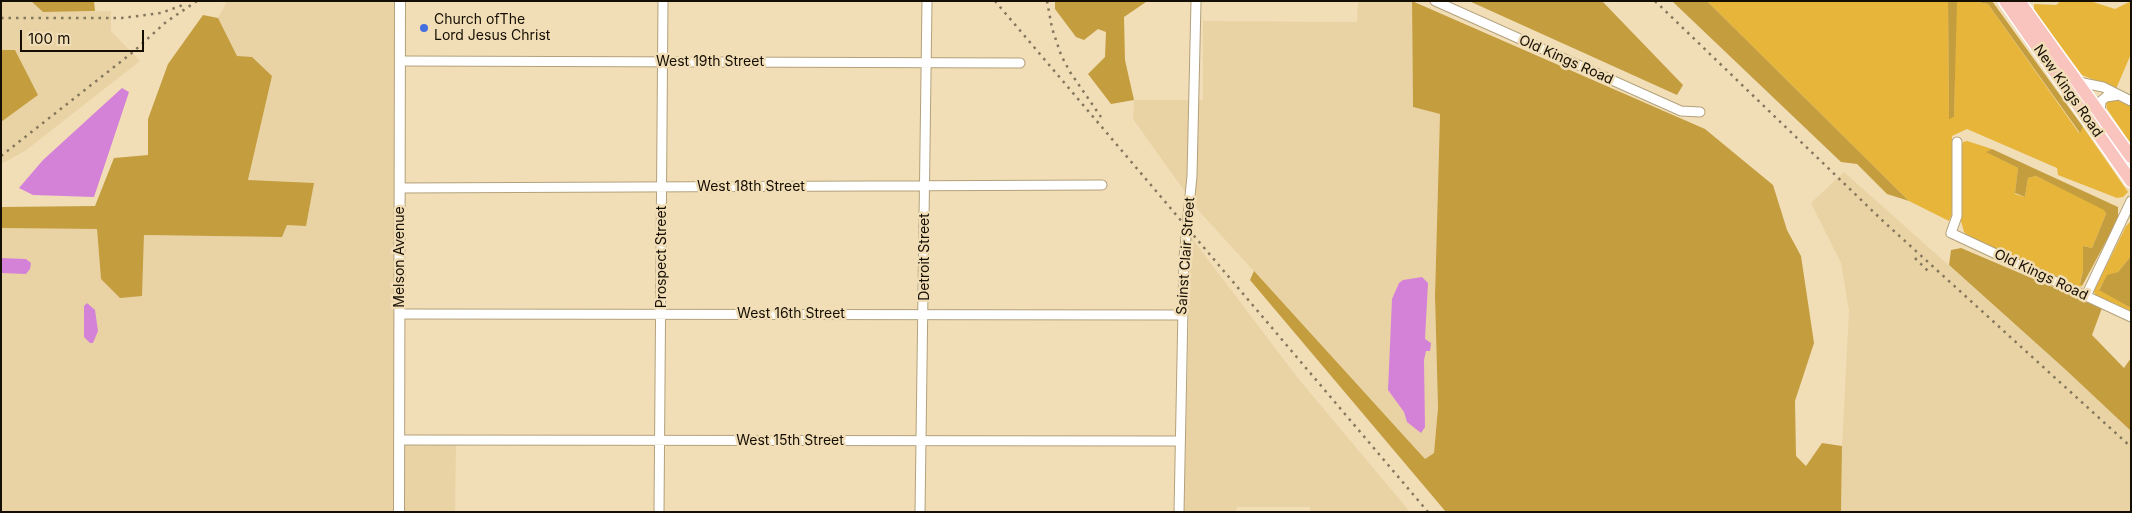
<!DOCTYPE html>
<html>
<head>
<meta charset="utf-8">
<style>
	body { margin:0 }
	#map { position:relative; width:2132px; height:513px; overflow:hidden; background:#f1deb7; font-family:Inter,sans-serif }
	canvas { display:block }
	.frame { position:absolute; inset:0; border:2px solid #150e02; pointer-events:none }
	.scale { position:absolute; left:20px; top:30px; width:124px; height:22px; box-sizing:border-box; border:2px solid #150e02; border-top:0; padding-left:6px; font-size:15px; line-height:18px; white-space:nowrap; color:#150e02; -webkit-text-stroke:4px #f1deb7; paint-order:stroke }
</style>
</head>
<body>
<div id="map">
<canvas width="2132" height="513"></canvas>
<div class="frame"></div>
<div class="scale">100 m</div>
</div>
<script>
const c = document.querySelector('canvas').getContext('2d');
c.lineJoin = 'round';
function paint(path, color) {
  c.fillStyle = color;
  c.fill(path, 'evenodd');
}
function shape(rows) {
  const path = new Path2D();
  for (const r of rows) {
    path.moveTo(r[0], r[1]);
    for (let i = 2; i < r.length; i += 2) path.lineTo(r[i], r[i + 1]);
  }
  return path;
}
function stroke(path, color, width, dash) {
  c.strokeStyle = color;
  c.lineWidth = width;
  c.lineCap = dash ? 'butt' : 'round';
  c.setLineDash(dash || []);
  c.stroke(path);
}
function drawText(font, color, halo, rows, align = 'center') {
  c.font = font + ' Inter,sans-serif';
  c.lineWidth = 5;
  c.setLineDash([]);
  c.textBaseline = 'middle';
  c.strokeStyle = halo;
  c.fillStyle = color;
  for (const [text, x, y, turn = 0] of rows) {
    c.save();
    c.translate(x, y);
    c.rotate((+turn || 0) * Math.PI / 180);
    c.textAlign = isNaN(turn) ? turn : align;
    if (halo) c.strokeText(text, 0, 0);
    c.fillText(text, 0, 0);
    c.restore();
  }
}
const built = shape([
	[1,1,31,1,43,12,111,11,111,31,140,61,25,151,1,164,1,122,38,95,15,50,1,50],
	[227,1,396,1,395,512,1,512,1,228,97,229,101,279,142,296,144,235,281,237,248,181,272,76,237,56,218,18],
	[1358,1,1412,1,1413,107,1440,114,1435,296,1438,408,1434,453,1425,459,1198,210,1133,119,1134,100,1203,100,1203,21,1357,22],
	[1844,172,2066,370,2131,431,2131,512,1841,512,1842,446,1849,311,1841,263,1811,203],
	[1191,237,1297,377,1410,512,1310,512,1310,507,1237,507,1236,512,1184,512],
	[404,445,456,445,455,512,403,512]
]);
const green = shape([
	[1707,1,1948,1,1949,118,1954,117,1956,2,1973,1,1988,4,2079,133,2083,127,2128,192,2123,197,2117,198,2058,175,2057,168,1967,129,1952,136,1952,214,1949,221,1909,201],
	[2061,1,2090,1,2115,9,2131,1,2131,54,2116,89,2082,75,2034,11,2034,4,2056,5],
	[2114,99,2131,106,2131,144,2107,109,2106,101],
	[1967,141,1992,149,1987,152,2018,168,2015,194,2025,197,2028,178,2036,176,2104,209,2106,214,2092,248,2083,246,2083,271,2080,282,2082,286,2078,287,1968,236,1964,232,1961,221,1960,149,1963,142],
	[2131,221,2131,256,2118,272,2107,276,2099,289,2131,308,2131,311,2095,295,2094,291,2126,226]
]);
const forest = shape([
	[31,1,94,1,95,11,43,12],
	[1055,1,1177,1,1146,2,1124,17,1125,60,1134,100,1111,104,1088,74,1105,57,1106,32,1098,29,1084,40,1076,37,1055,9],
	[1412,1,1705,129,1773,185,1787,230,1801,256,1814,343,1795,401,1796,456,1806,466,1822,443,1842,446,1841,512,1446,512,1250,280,1254,271,1425,459,1434,453,1438,408,1435,296,1440,114,1413,107],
	[1469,1,1602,1,1683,85,1677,95],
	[1672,1,1707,1,1909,201,1887,194,1857,164,1841,162],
	[1948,1,1957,1,1954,117,1949,119],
	[1973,1,1992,1,2083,127,2080,133,1988,4],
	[203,15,218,18,237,56,252,57,272,76,248,180,314,183,306,226,287,225,282,237,144,235,142,296,120,298,101,279,97,229,1,228,1,207,95,206,114,158,148,155,148,119,168,64],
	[1,50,15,50,38,95,1,122],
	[1992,149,2118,207,2118,219,2082,286,2080,283,2083,271,2083,246,2092,248,2106,214,2104,210,2036,176,2028,178,2025,197,2015,193,2018,168,1986,152],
	[1961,248,2102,308,2092,335,2124,368,2131,358,2131,431,2066,370,1949,265,1951,250],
	[2131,256,2131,308,2099,290,2107,275,2118,272]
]);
const water = shape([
	[122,88,129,92,94,197,33,195,19,188,43,160],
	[1,258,26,259,31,263,30,269,26,274,1,273],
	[1422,277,1428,283,1425,339,1431,343,1430,351,1426,351,1424,360,1425,427,1421,433,1407,422,1404,412,1388,390,1392,299,1399,283,1403,280],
	[87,303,95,310,98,331,93,343,90,343,84,337,84,306]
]);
const minor = shape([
	[1435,1,1681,111,1700,112],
	[400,61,1020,63],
	[2078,82,2103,87,2131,101],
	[2100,114,2101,101,2106,97,2119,95],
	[1957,142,1957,216,1951,233,2131,317],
	[400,188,1102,185],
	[2086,296,2131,201],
	[400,314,1182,315],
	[399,440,1180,441],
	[659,512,663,1],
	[920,512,927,1],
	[1179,512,1184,257,1192,176,1196,1]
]);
const tertiary = shape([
	[399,512,400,1]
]);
const primary = shape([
	[2005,1,2131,181],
	[2019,1,2131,157]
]);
const rail = shape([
	[995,1,1428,512],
	[1047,1,1052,28,1061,55,1070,72,1101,117],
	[1655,1,1883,221,2131,447],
	[1,18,122,18,161,13,183,5],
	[1,156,133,52,166,22,197,1],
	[1915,258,1929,272]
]);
const markers = [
	[424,28,5,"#456fe1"]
];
const poiNames = [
	["Church ofThe",434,20],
	["Lord Jesus Christ",434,36]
];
const streetNames = [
	["Old Kings Road",1566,60,24],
	["West 19th Street",710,62],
	["New Kings Road",2068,91,55],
	["West 18th Street",751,187],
	["Sainst Clair Street",1186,256,-86],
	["Melson Avenue",400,257,-90],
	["Prospect Street",662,257,-90],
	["Detroit Street",925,257,-90],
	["Old Kings Road",2041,275,25],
	["West 16th Street",791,314],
	["West 15th Street",790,441]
];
paint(built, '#e9d3a4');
paint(green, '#e7b53a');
paint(forest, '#c49d3f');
paint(water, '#d482d7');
stroke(minor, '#b3a17b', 11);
stroke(tertiary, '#b3a17b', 12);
stroke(primary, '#fff', 15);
stroke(minor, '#fff', 9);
stroke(tertiary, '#fff', 10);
stroke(primary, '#f9c3be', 12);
stroke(rail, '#84775d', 2.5, [2.5, 5]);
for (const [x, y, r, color] of markers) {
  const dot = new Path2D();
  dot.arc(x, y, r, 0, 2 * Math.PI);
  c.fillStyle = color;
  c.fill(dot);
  stroke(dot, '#f1deb7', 2);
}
drawText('14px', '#150e02', '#f1deb7', poiNames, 'left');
drawText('14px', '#150e02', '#f1deb7', streetNames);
</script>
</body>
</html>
